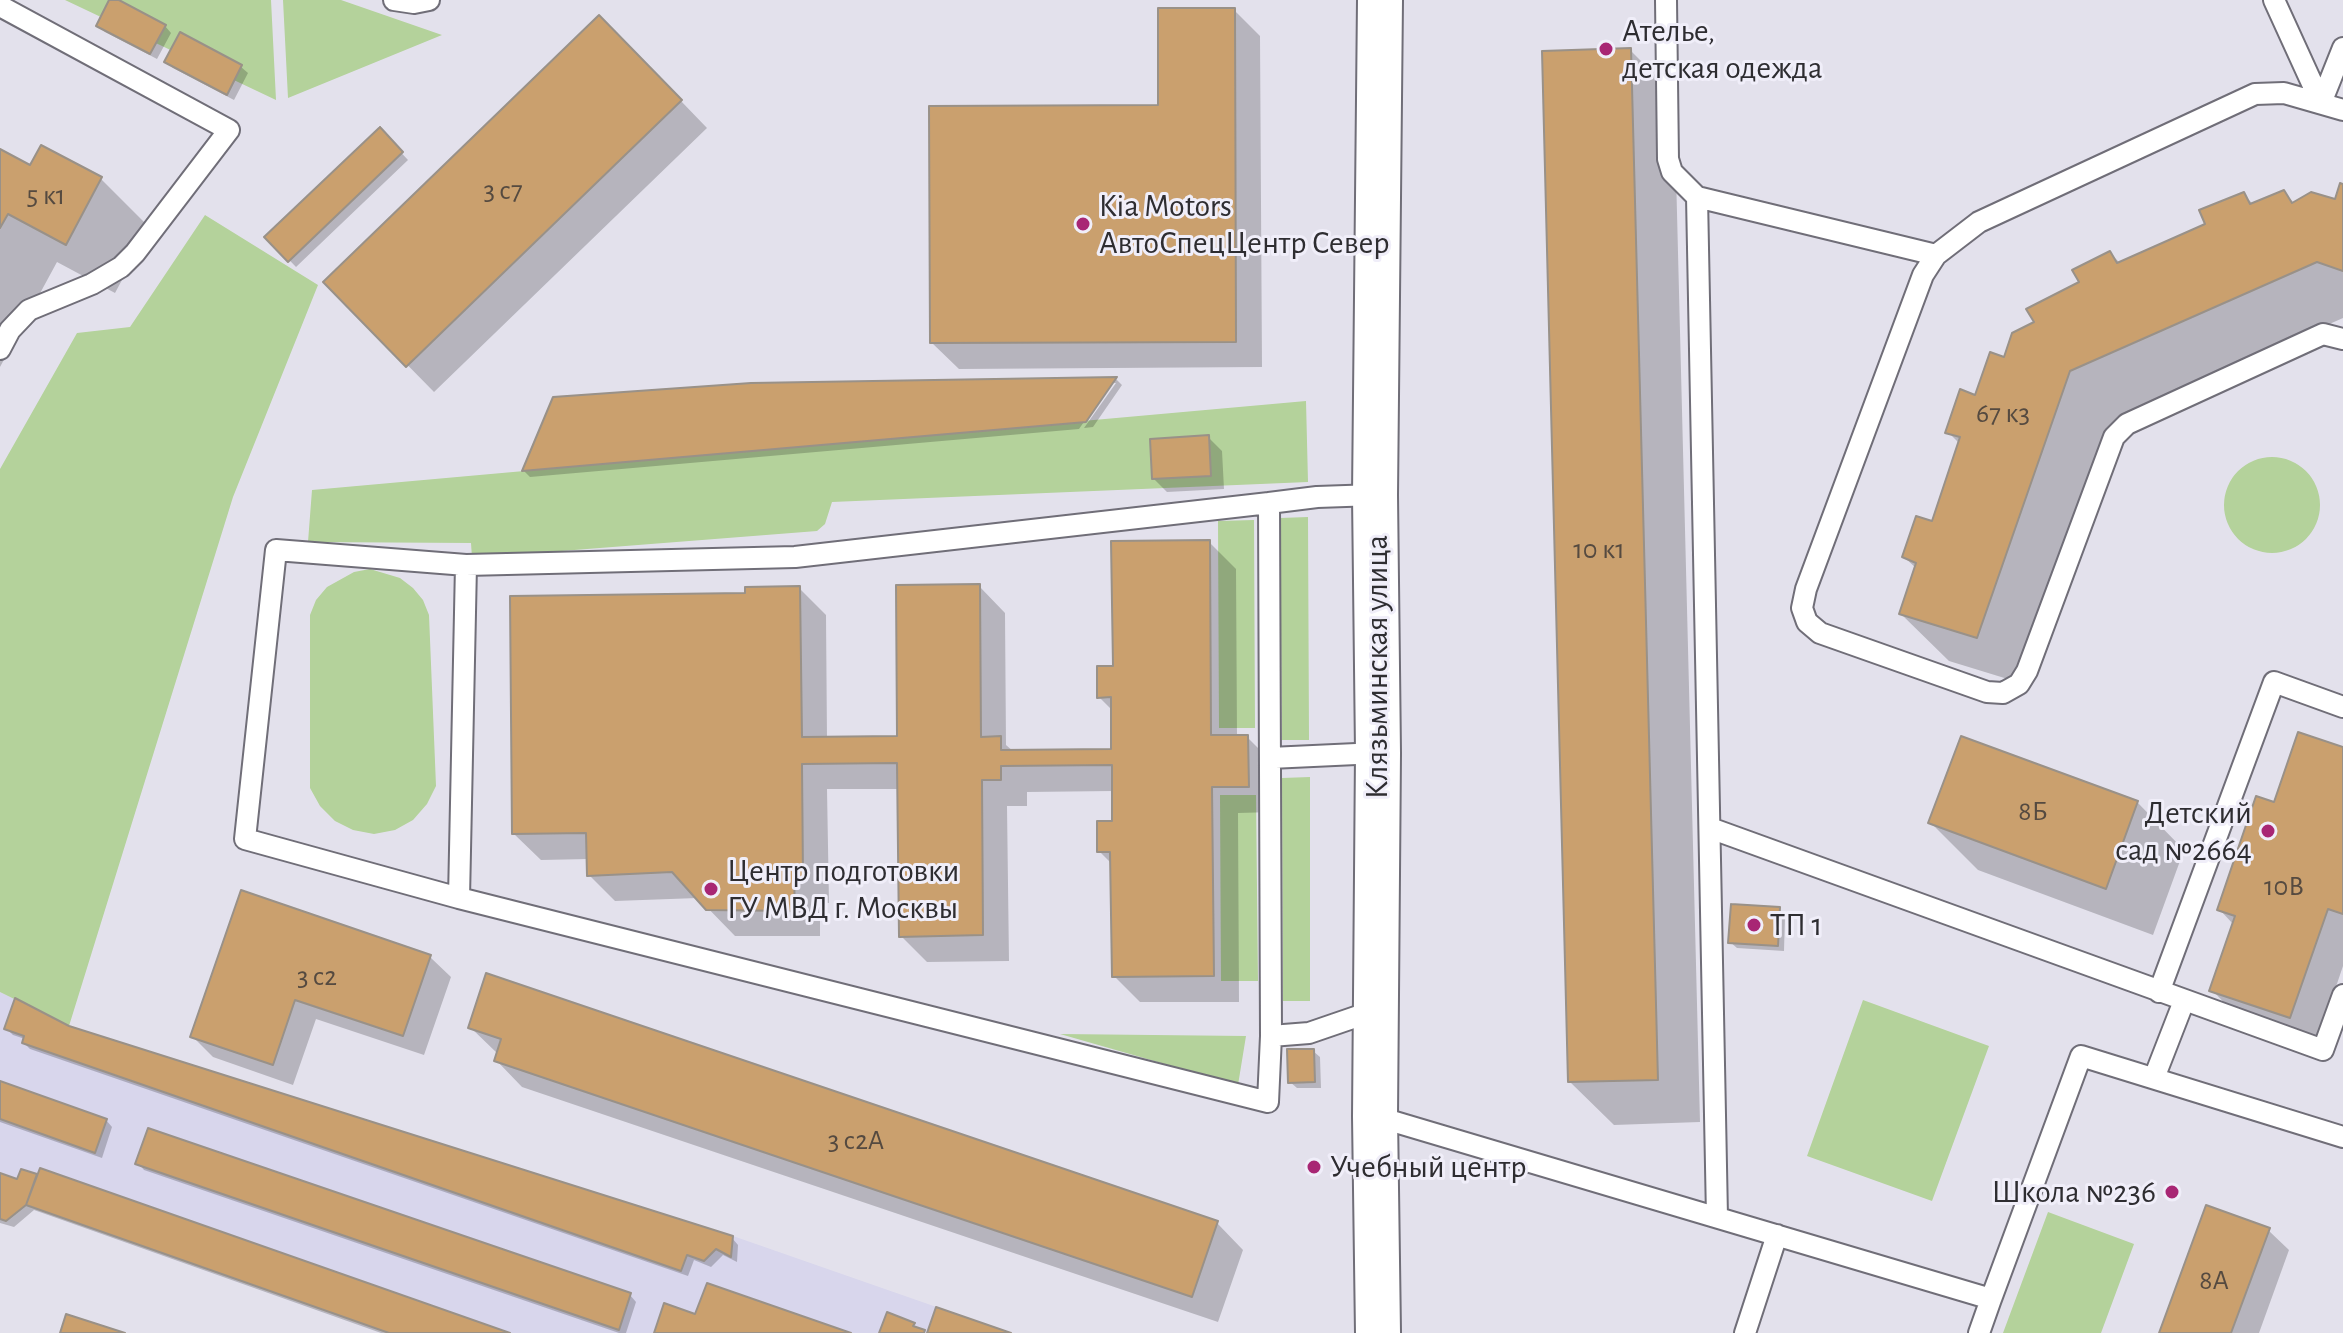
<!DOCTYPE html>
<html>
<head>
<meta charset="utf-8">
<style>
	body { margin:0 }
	canvas { display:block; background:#e3e1ec }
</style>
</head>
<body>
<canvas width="2343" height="1333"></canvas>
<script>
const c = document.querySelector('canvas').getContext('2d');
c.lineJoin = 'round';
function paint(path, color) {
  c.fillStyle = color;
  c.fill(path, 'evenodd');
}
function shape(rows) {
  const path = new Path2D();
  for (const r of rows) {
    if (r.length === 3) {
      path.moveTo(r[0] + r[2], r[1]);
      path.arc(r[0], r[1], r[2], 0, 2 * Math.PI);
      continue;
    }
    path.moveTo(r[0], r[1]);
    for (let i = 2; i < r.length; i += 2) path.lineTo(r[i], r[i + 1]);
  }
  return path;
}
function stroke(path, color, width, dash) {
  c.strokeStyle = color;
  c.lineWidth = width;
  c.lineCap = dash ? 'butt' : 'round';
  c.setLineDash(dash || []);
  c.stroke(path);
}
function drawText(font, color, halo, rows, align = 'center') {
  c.font = font + ' "Alegreya Sans",sans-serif';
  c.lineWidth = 6;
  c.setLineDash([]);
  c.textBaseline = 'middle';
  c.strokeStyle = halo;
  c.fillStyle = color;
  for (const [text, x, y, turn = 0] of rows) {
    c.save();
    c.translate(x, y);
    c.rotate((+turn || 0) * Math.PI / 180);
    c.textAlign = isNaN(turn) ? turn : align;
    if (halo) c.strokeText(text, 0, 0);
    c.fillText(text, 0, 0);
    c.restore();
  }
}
const industrial = shape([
	[0,992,69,1026,733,1236,1011,1333,389,1333,27,1205,6,1221,0,1219]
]);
const green = shape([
	[65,0,271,0,276,100],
	[283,0,341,0,442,35,288,98],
	[205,215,318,285,233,497,69,1026,0,992,0,469,77,333,130,327],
	[1306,401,1308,482,832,502,825,524,817,531,472,558,471,543,308,542,312,490],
	[2272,505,48],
	[1308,517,1309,740,1282,740,1280,518],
	[1254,520,1255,728,1219,728,1218,521],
	[370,569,400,578,413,588,423,600,429,615,436,786,427,804,413,820,395,830,374,834,353,830,335,821,320,806,310,788,310,615,316,600,327,587,354,572],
	[1310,777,1310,1001,1283,1001,1282,778],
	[1220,795,1256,795,1258,981,1221,981],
	[1863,1000,1989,1046,1932,1201,1807,1156],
	[1060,1034,1246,1036,1238,1085],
	[2048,1212,2134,1244,2101,1333,2003,1333]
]);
const shadow = shape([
	[111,0,165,26,171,33,157,59,105,32,98,26],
	[1234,10,1260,36,1262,367,959,369,932,343,1160,107],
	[626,44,707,128,434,392,326,282],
	[1630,50,1674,94,1700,1122,1614,1125,1570,1082],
	[167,62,241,67,248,73,234,100,173,68],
	[380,130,408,160,296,267,267,237],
	[42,147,101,179,150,228,115,293,57,262,0,367,0,151,31,168],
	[2343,186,2343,318,2117,418,2024,684,1949,661,1901,614,1917,569,1904,557,1933,524,1960,444,1948,432,2005,359,2036,323,2110,253,2121,264,2208,225,2243,194,2254,205,2283,192,2295,204,2336,202],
	[1116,379,1122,385,1093,427,1084,428,1116,383,1111,383,1079,429,530,477,524,471,554,399,751,385],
	[1208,437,1222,451,1224,489,1167,492,1154,479],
	[1209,542,1236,569,1237,737,1247,737,1273,763,1274,812,1238,813,1239,1002,1140,1002,1114,976,1112,864,1099,851,1114,822,1114,791,1027,792,1027,806,1007,806,1009,961,927,962,901,936,900,789,827,789,829,903,820,902,820,936,735,936,698,898,615,901,589,875,589,859,541,860,514,834,747,595,799,588,826,615,827,739,899,738,979,586,1005,613,1006,745,1014,752,1113,751,1113,711,1099,697,1115,668],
	[2343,749,2343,966,2317,1043,2238,1017,2212,990,2234,925,2219,909,2275,804],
	[2137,802,2184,850,2153,935,1978,870,1931,823],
	[242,892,430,957,451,977,424,1055,316,1019,293,1085,213,1057,192,1036],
	[1779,909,1785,916,1784,951,1737,948,1730,942],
	[470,1027,1217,1223,1243,1250,1218,1322,522,1087,496,1060,498,1054],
	[68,1028,732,1238,738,1245,737,1262,723,1255,711,1267,694,1260,688,1276,30,1049,24,1043,25,1039,13,1035,7,1029],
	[1313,1051,1320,1057,1321,1088,1297,1088,1290,1082],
	[0,1083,106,1120,112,1127,102,1158,0,1122],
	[138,1163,630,1295,636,1302,626,1333,619,1333,144,1170],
	[22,1172,38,1176,504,1333,381,1333,34,1210,14,1227,0,1223,0,1176,19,1181],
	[2268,1230,2289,1250,2259,1333,2161,1333]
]);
const building = shape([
	[109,0,119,0,166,25,150,54,96,26,109,0],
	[1158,8,1235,8,1236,342,930,343,929,106,1158,105,1158,8],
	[599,15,682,100,406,367,323,282,599,15],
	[180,32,242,65,227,95,164,62,180,32],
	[1631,48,1658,1080,1568,1082,1542,51,1631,48],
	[380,127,403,152,288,262,264,237,380,127],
	[41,145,102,177,66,245,8,214,0,228,0,149,30,165,41,145],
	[2340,183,2343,184,2343,271,2317,262,2070,371,1977,638,1899,614,1916,563,1902,557,1916,516,1932,521,1960,437,1945,433,1960,389,1975,395,1990,352,2004,357,2012,333,2034,322,2026,309,2079,282,2072,270,2110,251,2117,263,2205,224,2199,210,2244,192,2250,204,2284,190,2292,203,2311,192,2335,199,2340,183],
	[1117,377,1086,422,522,471,553,397,751,383,1117,377],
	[1209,435,1211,476,1152,479,1150,439,1209,435],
	[1210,540,1211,735,1248,735,1249,787,1212,787,1214,976,1112,977,1110,852,1097,852,1097,821,1112,821,1112,765,1001,766,1001,780,982,780,983,935,899,937,897,763,802,764,803,877,794,877,795,911,706,910,672,872,587,876,586,833,512,834,510,596,745,593,745,587,800,586,802,737,897,736,896,585,980,584,981,737,1001,736,1001,750,1111,749,1111,697,1097,698,1097,666,1113,666,1111,541,1210,540],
	[2298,732,2343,747,2343,914,2328,909,2290,1018,2209,991,2235,916,2217,910,2256,796,2274,802,2298,732],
	[1961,736,2138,801,2106,889,1928,823,1961,736],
	[241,890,431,955,403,1036,295,1000,273,1065,190,1037,241,890],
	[1731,904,1780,907,1778,946,1728,943,1731,904],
	[486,973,1218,1221,1192,1297,494,1061,501,1039,468,1028,486,973],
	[15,998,69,1026,733,1236,731,1257,716,1249,704,1261,687,1255,681,1271,22,1043,24,1036,4,1029,15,998],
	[1287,1049,1314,1049,1315,1082,1288,1083,1287,1049],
	[0,1081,107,1119,95,1153,0,1119,0,1081],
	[148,1128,631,1293,619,1330,135,1164,148,1128],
	[40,1168,510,1333,389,1333,26,1205,40,1168],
	[21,1169,37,1174,26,1205,6,1221,0,1219,0,1173,17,1179,21,1169],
	[2206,1205,2270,1228,2231,1333,2159,1333,2206,1205],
	[707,1283,851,1333,654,1333,664,1303,695,1314,707,1283],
	[936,1307,1011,1333,927,1333,936,1307],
	[887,1312,915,1323,913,1326,925,1330,924,1333,879,1333,887,1312],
	[66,1314,125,1333,60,1333,66,1314]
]);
const lane = shape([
	[394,0,414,3,429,0],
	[1666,0,1668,159,1672,172,1697,197,1717,1217],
	[2274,0,2321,103,2343,48],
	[0,6,229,130,135,253,121,267,92,284,29,310,10,330,0,349],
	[2343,110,2284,93,2255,94,1979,222,1936,255,1923,275,1806,589,1802,608,1807,622,1820,633,1987,692,2003,693,2019,684,2027,671,2114,437,2127,424,2323,334,2343,339],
	[1697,197,1936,255],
	[1269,503,1317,497,1375,495],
	[1270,758,1378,753],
	[1710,828,2323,1050,2343,995],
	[459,898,245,839,276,550,466,565],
	[2159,992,2274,682,2343,707],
	[1271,1036,1268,1102,459,898,466,565,795,557,1269,503,1271,1036,1309,1033,1376,1010],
	[2154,1078,2184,1001],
	[1375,1116,1991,1299,2081,1056,2343,1137],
	[1745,1333,1777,1235],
	[1979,1333,1991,1299]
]);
const secondary = shape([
	[1378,1333,1375,1116,1378,753,1375,495,1380,0]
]);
const markers = [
	[1606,49,8,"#a82674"],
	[1083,224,8,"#a82674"],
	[2268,831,8,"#a82674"],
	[711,889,8,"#a82674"],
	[1754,925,8,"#a82674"],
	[1314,1167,8,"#a82674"],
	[2172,1192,8,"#a82674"]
];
const numberNames = [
	["3 с7",503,191],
	["5 к1",46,196],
	["67 к3",2003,414],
	["10 к1",1599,550],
	["8Б",2033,812],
	["10В",2284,887],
	["3 с2",317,977],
	["3 с2А",856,1141],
	["8А",2214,1281]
];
const poiNames = [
	["Ателье,",1622,31],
	["детская одежда",1622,68],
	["Kia Motors",1099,206],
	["АвтоСпецЦентр Север",1099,243],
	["Детский",2252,813,"right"],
	["сад №2664",2252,850,"right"],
	["Центр подготовки",727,871],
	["ГУ МВД г. Москвы",727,908],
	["ТП 1",1770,925],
	["Учебный центр",1330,1167],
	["Школа №236",2156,1192,"right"]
];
const streetNames = [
	["Клязьминская улица",1377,667,-90]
];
paint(industrial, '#d8d6ec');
paint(green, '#b4d29b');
paint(shadow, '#0003');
paint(building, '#caa06e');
stroke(building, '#999188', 2);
stroke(lane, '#706e78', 24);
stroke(secondary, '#706e78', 48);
stroke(lane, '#fff', 20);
stroke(secondary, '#fff', 44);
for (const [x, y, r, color] of markers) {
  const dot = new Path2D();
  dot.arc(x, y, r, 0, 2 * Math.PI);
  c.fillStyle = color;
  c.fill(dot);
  stroke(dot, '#f0eef9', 3);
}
drawText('28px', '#554a40', null, numberNames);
drawText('32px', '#2e2d31', '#f0eef9', poiNames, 'left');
drawText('32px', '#2e2d31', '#f0eef9', streetNames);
</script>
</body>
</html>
